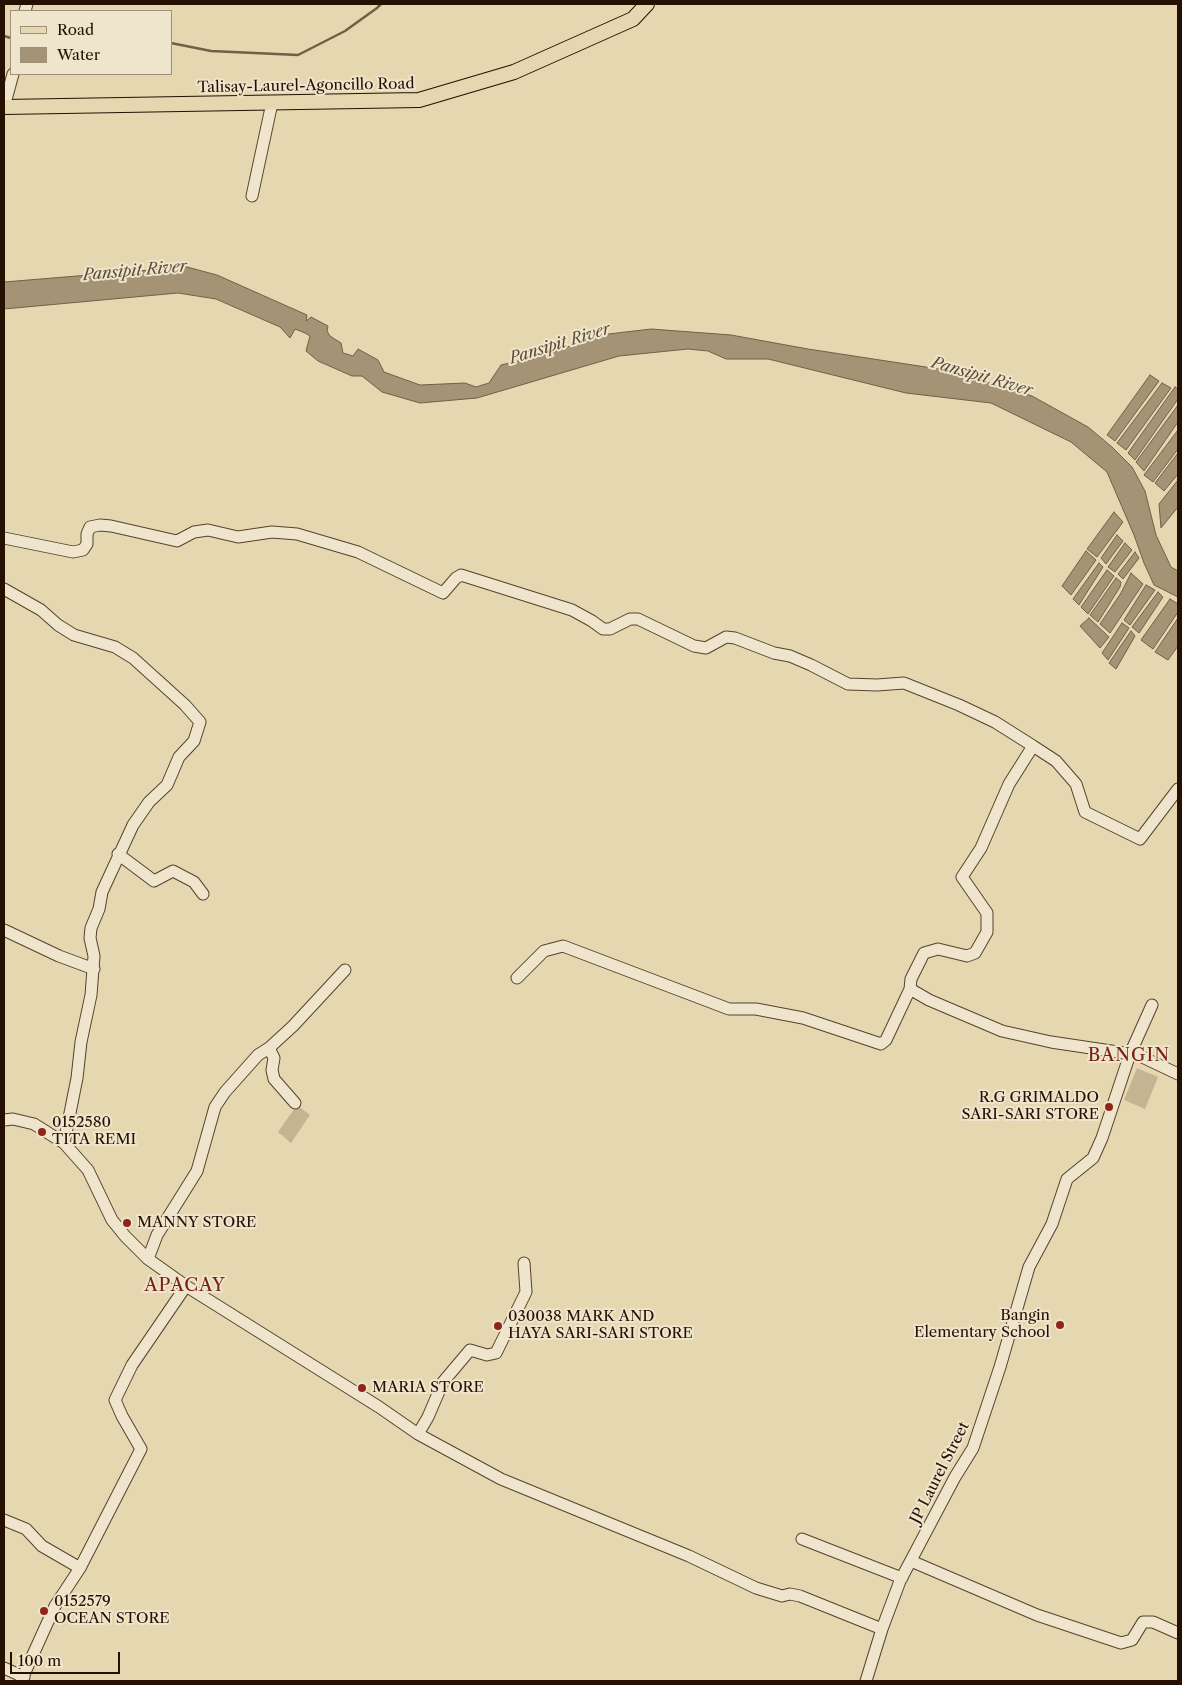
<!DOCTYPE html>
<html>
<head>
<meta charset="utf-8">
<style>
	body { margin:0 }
	#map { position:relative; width:1182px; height:1685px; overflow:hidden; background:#e5d7b0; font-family:"Libre Caslon Text",serif }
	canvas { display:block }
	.frame { position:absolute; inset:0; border:5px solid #251002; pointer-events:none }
	.legend { position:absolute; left:10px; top:10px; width:162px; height:65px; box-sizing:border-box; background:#eee5cc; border:1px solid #9e907b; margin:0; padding:6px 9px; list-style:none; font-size:15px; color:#251002 }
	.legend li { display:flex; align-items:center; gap:10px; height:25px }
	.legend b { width:25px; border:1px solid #9e907b }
	.scale { position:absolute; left:10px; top:1652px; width:110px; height:22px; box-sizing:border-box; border:2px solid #251002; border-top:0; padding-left:6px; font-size:15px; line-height:18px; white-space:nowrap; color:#251002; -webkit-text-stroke:4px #eee5cc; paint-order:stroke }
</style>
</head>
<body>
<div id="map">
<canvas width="1182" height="1685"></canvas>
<div class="frame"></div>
<ul class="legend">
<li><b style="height:6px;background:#e5d7b0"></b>Road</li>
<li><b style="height:14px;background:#a49375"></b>Water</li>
</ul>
<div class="scale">100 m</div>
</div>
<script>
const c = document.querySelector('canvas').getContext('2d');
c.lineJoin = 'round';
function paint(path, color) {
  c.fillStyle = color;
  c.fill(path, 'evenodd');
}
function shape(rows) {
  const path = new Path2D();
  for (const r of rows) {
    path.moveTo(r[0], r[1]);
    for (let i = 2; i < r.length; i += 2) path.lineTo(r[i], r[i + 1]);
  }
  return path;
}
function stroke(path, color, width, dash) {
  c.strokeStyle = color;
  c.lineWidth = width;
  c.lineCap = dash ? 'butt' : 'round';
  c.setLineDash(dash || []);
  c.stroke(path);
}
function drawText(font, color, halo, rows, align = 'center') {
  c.font = font + ' "Libre Caslon Text",serif';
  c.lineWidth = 4;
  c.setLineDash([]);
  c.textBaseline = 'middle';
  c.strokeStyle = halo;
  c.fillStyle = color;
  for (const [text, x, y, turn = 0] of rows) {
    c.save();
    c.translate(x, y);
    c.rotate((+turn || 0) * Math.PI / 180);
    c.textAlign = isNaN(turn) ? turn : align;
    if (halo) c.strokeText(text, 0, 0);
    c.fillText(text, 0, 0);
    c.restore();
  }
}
const green = shape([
	[1137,1068,1158,1077,1145,1109,1124,1100],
	[297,1105,310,1115,291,1143,278,1132]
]);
const water = shape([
	[187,267,217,275,307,315,306,321,311,317,328,326,327,331,330,336,341,343,343,353,353,356,358,349,378,360,384,372,420,385,465,383,476,387,489,383,501,365,548,354,600,335,651,329,731,335,808,349,952,371,1032,396,1088,427,1112,447,1132,467,1145,491,1156,535,1171,567,1178,571,1178,597,1154,585,1144,563,1134,535,1107,472,1071,442,991,403,906,393,768,359,726,359,708,351,688,349,619,356,477,398,420,403,382,392,362,376,352,376,318,361,306,351,310,336,305,333,295,329,290,338,280,327,216,299,178,293,4,309,4,282,187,267],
	[1150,375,1159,381,1115,441,1107,435,1150,375],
	[1162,383,1171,388,1126,450,1117,443,1162,383],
	[1175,387,1178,389,1178,399,1135,460,1128,453,1175,387],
	[1178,405,1178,422,1144,471,1136,462,1178,405],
	[1178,430,1178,449,1153,482,1144,475,1178,430],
	[1178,453,1178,474,1164,491,1155,483,1178,453],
	[1178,480,1178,507,1161,528,1159,504,1178,480],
	[1114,512,1123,522,1097,557,1087,549,1114,512],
	[1117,535,1123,541,1106,564,1101,558,1117,535],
	[1125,543,1132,550,1115,572,1108,567,1125,543],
	[1086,551,1096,560,1071,595,1062,586,1086,551],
	[1135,552,1139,558,1123,579,1118,574,1135,552],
	[1099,563,1103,567,1079,605,1073,599,1099,563],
	[1107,570,1114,576,1088,614,1081,607,1107,570],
	[1131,573,1143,584,1110,633,1100,624,1121,593,1131,573],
	[1116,578,1121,582,1120,587,1098,622,1090,615,1116,578],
	[1146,585,1155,590,1130,625,1124,620,1146,585],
	[1158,592,1163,597,1139,633,1132,627,1158,592],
	[1170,599,1178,604,1178,612,1153,649,1141,640,1170,599],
	[1089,618,1109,637,1100,648,1080,626,1089,618],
	[1178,618,1178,646,1168,660,1155,652,1178,618],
	[1122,623,1129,628,1108,660,1102,653,1122,623],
	[1131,631,1135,636,1116,669,1109,663,1131,631]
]);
const stream = shape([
	[4,36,11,38],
	[171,43,211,51,298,55,345,31,377,8,381,4]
]);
const minor = shape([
	[25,11,27,4],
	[4,107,13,74],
	[252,196,272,103],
	[4,538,73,552,83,550,87,544,87,534,90,527,100,525,111,526,177,541,194,532,208,530,238,537,272,532,297,534,358,552,443,593,456,578,461,575,572,610,592,621,603,629,610,629,630,619,638,619,694,646,706,648,726,637,735,638,774,653,790,656,811,665,848,684,877,685,904,683,959,705,995,722,1033,746,1009,784,981,848,962,877,987,913,987,932,975,953,967,956,938,949,924,953,911,979,910,989,929,1000,1002,1031,1051,1042,1138,1055,1178,1074],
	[4,589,41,610,58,625,74,635,115,647,133,658,185,705,200,722,194,741,179,757,167,785,149,802,133,825,102,892,99,909,91,928,90,938,94,956,91,995,81,1042,77,1078,64,1143],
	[1033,746,1056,761,1076,784,1085,812,1140,839,1178,789],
	[118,854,154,881,173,871,194,882,203,894],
	[4,930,59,956,94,969],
	[517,978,544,951,563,946,729,1009,756,1009,803,1018,881,1044,886,1040,910,989],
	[269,1048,293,1026,345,970],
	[4,1120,13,1119,34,1124,64,1143,88,1170,112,1220,125,1236,148,1259,186,1286,379,1407,418,1434,428,1417,443,1382,470,1350,487,1355,496,1353,526,1292,524,1263],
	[148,1259,157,1235,197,1171,215,1107,225,1092,258,1055,269,1048,274,1058,272,1070,274,1079,295,1103],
	[418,1434,501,1479,689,1556,756,1588,782,1596,790,1594,800,1596,882,1629],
	[4,1520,26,1529,42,1546,80,1568],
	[802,1539,902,1578],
	[911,1561,1037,1615,1121,1643,1132,1640,1143,1622,1153,1622,1178,1633],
	[4,1668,24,1677],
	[21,1681,55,1606,80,1568,141,1449,122,1416,115,1400,132,1365,186,1286],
	[866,1681,882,1629,900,1581,955,1477,973,1448,1000,1367,1029,1267,1052,1224,1067,1179,1093,1158,1102,1138,1130,1054,1152,1005]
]);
const major = shape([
	[4,107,419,100,514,72,633,19,647,4]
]);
const markers = [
	[1109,1107,5,"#8f2418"],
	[42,1132,5,"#8f2418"],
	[127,1223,5,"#8f2418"],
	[1060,1325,5,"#8f2418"],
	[498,1326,5,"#8f2418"],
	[362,1388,5,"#8f2418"],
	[44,1611,5,"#8f2418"]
];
const streetNames = [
	["Talisay-Laurel-Agoncillo Road",306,86,-1],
	["JP Laurel Street",940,1473,-63]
];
const poiNames = [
	["R.G GRIMALDO",1099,1098,"right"],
	["SARI-SARI STORE",1099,1115,"right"],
	["0152580",52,1123],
	["TITA REMI",52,1140],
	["MANNY STORE",137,1223],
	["Bangin",1050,1316,"right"],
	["Elementary School",1050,1333,"right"],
	["030038 MARK AND",508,1317],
	["HAYA SARI-SARI STORE",508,1334],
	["MARIA STORE",372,1388],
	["0152579",54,1602],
	["OCEAN STORE",54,1619]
];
const waterNames = [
	["Pansipit River",135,271,-5],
	["Pansipit River",560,344,-17],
	["Pansipit River",982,377,16]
];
const quarterNames = [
	["BANGIN",1129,1056],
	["APACAY",185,1286]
];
paint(green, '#c4b592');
paint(water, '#a49375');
stroke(water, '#715f47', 1);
stroke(stream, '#715f47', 2.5);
stroke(minor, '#55422e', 13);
stroke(major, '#251002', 16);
stroke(minor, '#eee5cc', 11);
stroke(major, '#e5d7b0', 14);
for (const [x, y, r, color] of markers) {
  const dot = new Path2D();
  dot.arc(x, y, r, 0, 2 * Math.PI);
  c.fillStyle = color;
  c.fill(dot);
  stroke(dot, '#eee5cc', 2);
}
drawText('15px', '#251002', '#eee5cc', streetNames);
drawText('15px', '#251002', '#eee5cc', poiNames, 'left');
drawText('italic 16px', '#5e4b36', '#eee5cc', waterNames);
c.letterSpacing = '1px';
drawText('18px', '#7a1f14', '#eee5cc', quarterNames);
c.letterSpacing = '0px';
</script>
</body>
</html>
